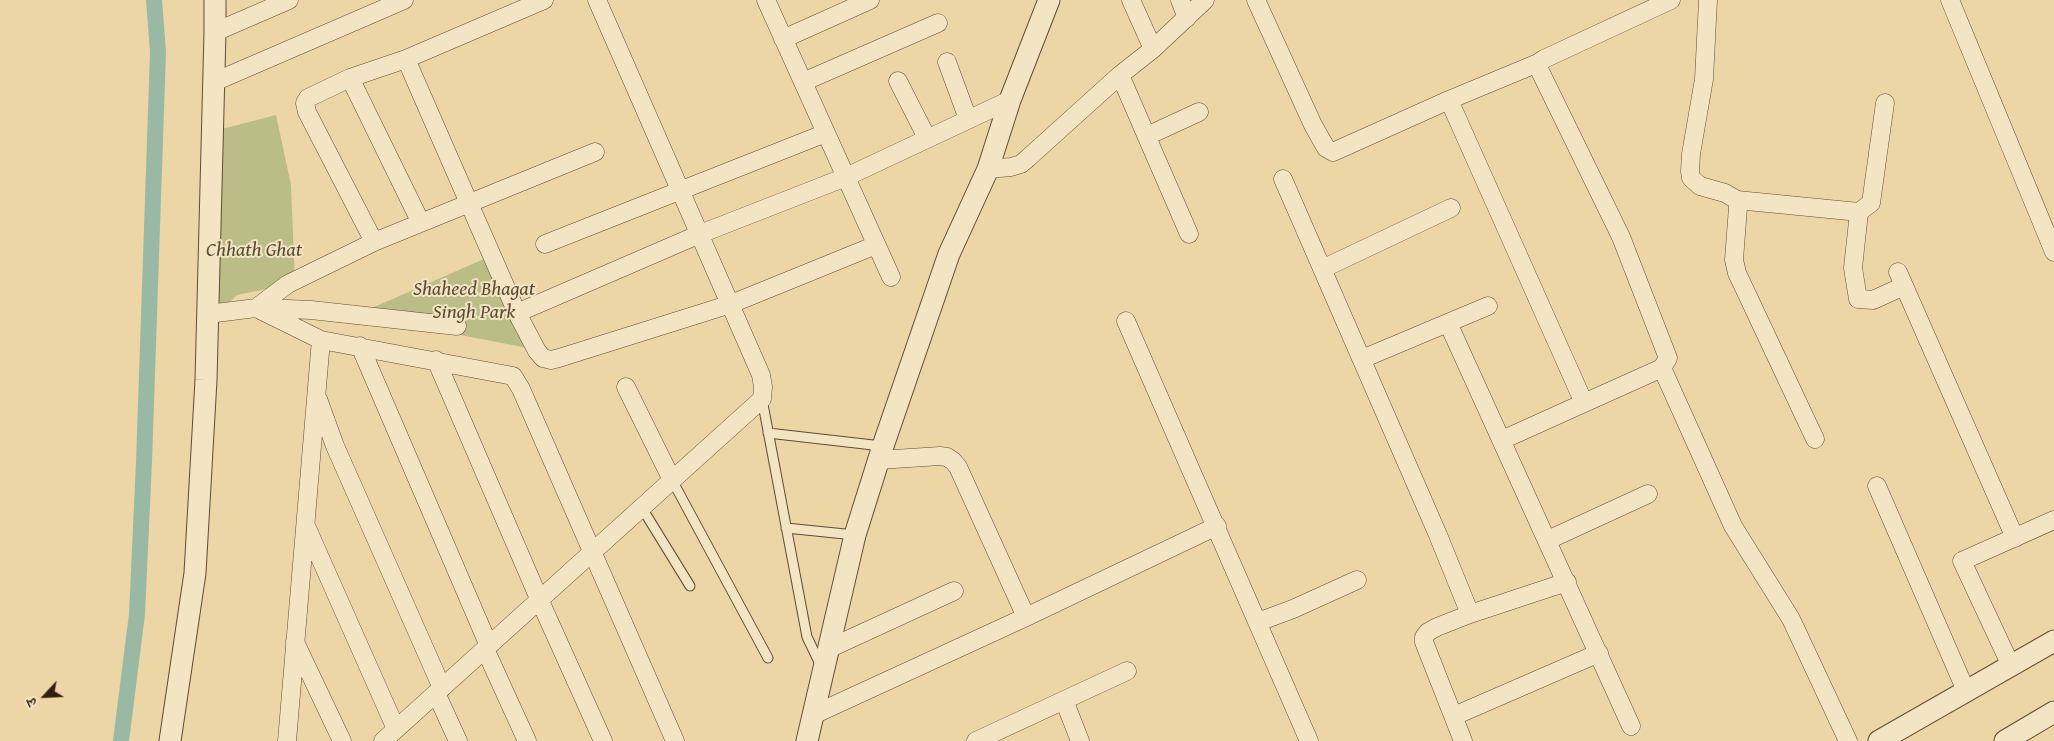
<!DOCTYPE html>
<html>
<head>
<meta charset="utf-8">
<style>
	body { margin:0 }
	#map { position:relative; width:2054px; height:741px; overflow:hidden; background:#edd6a5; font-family:"Gentium Book Plus","Noto Serif Devanagari",serif }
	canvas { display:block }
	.north { position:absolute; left:20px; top:671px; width:50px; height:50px; -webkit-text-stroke:4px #f3e4c4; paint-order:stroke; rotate:245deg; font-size:14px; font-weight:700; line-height:20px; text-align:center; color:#311d12 }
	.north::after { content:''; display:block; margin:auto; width:18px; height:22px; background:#311d12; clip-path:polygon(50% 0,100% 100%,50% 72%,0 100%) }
</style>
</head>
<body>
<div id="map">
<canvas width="2054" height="741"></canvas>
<div class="north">उ</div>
</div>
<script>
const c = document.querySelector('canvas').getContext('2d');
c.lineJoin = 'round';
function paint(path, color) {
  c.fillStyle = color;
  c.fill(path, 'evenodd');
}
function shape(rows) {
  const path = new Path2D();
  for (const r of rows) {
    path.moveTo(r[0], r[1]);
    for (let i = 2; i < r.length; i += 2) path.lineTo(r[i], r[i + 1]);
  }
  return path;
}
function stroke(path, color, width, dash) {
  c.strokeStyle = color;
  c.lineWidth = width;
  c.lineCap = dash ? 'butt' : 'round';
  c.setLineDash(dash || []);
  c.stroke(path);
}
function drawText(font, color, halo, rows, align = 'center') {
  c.font = font + ' "Gentium Book Plus",serif';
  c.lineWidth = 4;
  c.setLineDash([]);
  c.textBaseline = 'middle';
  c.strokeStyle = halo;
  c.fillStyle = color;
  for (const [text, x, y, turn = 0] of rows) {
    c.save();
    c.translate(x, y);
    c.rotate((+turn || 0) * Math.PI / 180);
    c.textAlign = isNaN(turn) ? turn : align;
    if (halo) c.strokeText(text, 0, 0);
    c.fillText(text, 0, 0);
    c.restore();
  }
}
const green = shape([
	[276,115,291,185,295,283,237,295,213,317,218,130],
	[493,255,528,348,356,315]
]);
const canal = shape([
	[121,741,137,614,144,462,158,52,154,0]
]);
const service = shape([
	[762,399,807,637,821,666],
	[768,433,882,446],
	[672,480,768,658],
	[642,508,690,586],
	[786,528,855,535]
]);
const minor = shape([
	[766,0,891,277],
	[1131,0,1153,49],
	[1180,0,1187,18],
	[1256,0,1313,125,1326,148,1333,152,1449,100,1538,63],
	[1708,0,1704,79,1691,154,1690,171,1691,178,1700,186,1725,193,1737,200,1738,207,1734,260,1737,273,1815,439],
	[1950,0,2054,252],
	[215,32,289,0],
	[783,39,870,0],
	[406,59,517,313,537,351,543,358,551,360,559,358,731,304,876,245],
	[947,62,968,119],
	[1120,75,1189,234],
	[350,78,421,223],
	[898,81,927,138],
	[214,82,404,0],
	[803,82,938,23],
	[1449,100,1584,403,1662,368,1668,358,1621,237,1539,69,1538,63,1544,59,1671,0],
	[1885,103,1871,203,1859,212,1853,268,1858,299,1873,300,1904,286],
	[1147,136,1199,112],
	[988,169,1011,167,1021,164,1028,158,1120,75,1153,49,1205,0],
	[1283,179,1438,535,1470,614,1437,627,1428,632,1424,637,1424,642,1463,741],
	[1737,200,1859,212],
	[374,242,307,112,305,103,308,98,350,78,406,59,544,0],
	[545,244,826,133],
	[1322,269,1451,208],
	[1898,272,2015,538],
	[256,308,288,284,374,242,595,152],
	[264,308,311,310,457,326],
	[517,313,700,234,846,177,1010,100],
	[208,314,256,308,321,340,513,376,521,389,675,741],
	[1126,321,1309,741],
	[1448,323,1631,726],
	[360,346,489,646],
	[1362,359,1488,306],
	[436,360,540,601,603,741],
	[1662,368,1733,526,1791,619,1848,741],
	[626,387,672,480],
	[318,399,335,446,442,688],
	[1502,440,1584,403],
	[879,460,940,456,947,457,953,461,958,467,1026,617],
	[1877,486,1966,691],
	[306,526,396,729],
	[1548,540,1648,494],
	[1470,614,1567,582],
	[1258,622,1293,609,1357,580],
	[295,642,342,741],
	[485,649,527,741],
	[828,649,954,591],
	[2011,666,1962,561,2054,520],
	[436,693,458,741],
	[1064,700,1080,741],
	[813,715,1026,617,1217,526],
	[1454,716,1599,653],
	[287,741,321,340],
	[383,741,762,399,763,387,761,375,597,0],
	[976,741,1127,671]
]);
const tertiary = shape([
	[170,741,195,573,206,380,215,32,215,0],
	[807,741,855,535,883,446,949,254,988,169,1010,100,1049,0],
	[1879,741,2054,641],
	[2005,741,2054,712]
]);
const parkNames = [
	["Chhath Ghat",254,251],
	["Shaheed Bhagat",474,290],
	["Singh Park",474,313]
];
paint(green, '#babd85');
stroke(canal, '#9ab9a4', 16);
stroke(service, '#604b37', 11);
stroke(minor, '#604b37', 19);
stroke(tertiary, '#604b37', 23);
stroke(service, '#f3e4c4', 9);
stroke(minor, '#f3e4c4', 18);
stroke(tertiary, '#f3e4c4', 21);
drawText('italic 20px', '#5a4d34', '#f3e4c4', parkNames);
</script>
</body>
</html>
